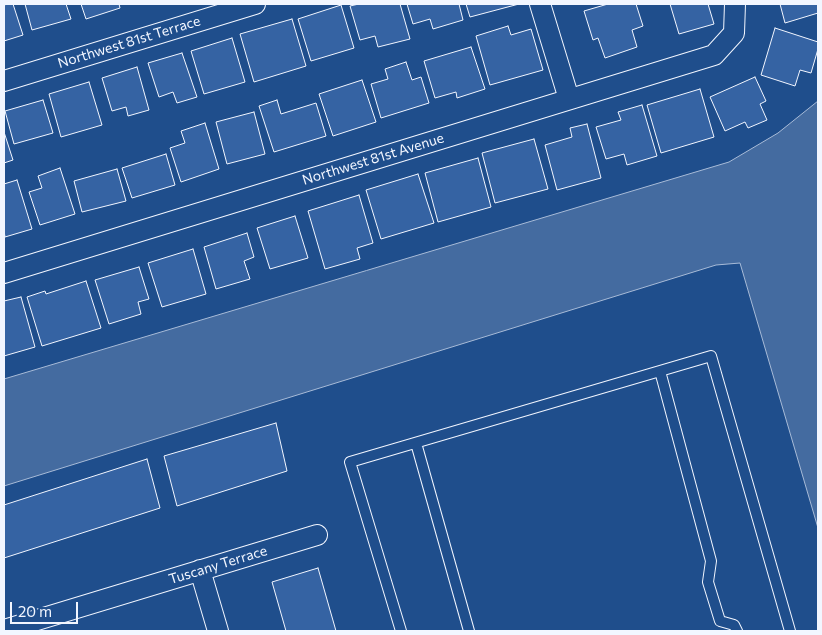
<!DOCTYPE html>
<html>
<head>
<meta charset="utf-8">
<style>
	body { margin:0 }
	#map { position:relative; width:822px; height:635px; overflow:hidden; background:#1f4e8c; font-family:Commissioner,sans-serif }
	canvas { display:block }
	.frame { position:absolute; inset:0; border:5px solid #f2f6ff; pointer-events:none }
	.scale { position:absolute; left:10px; top:602px; width:68px; height:22px; box-sizing:border-box; border:2px solid #f2f6ff; border-top:0; padding-left:6px; font-size:15px; line-height:18px; white-space:nowrap; color:#f2f6ff; -webkit-text-stroke:4px #1f4e8c; paint-order:stroke }
</style>
</head>
<body>
<div id="map">
<canvas width="822" height="635"></canvas>
<div class="frame"></div>
<div class="scale">20 m</div>
</div>
<script>
const c = document.querySelector('canvas').getContext('2d');
c.lineJoin = 'round';
function paint(path, color) {
  c.fillStyle = color;
  c.fill(path, 'evenodd');
}
function shape(rows) {
  const path = new Path2D();
  for (const r of rows) {
    path.moveTo(r[0], r[1]);
    for (let i = 2; i < r.length; i += 2) path.lineTo(r[i], r[i + 1]);
  }
  return path;
}
function stroke(path, color, width, dash) {
  c.strokeStyle = color;
  c.lineWidth = width;
  c.lineCap = dash ? 'butt' : 'round';
  c.setLineDash(dash || []);
  c.stroke(path);
}
function drawText(font, color, halo, rows, align = 'center') {
  c.font = font + ' Commissioner,sans-serif';
  c.lineWidth = 4;
  c.setLineDash([]);
  c.textBaseline = 'middle';
  c.strokeStyle = halo;
  c.fillStyle = color;
  for (const [text, x, y, turn = 0] of rows) {
    c.save();
    c.translate(x, y);
    c.rotate((+turn || 0) * Math.PI / 180);
    c.textAlign = isNaN(turn) ? turn : align;
    if (halo) c.strokeText(text, 0, 0);
    c.fillText(text, 0, 0);
    c.restore();
  }
}
const water = shape([
	[818,101,818,528,740,263,716,265,4,486,4,379,729,162,778,133,818,101]
]);
const building = shape([
	[8,4,13,4,23,35,4,41,4,5,8,4],
	[25,4,66,4,71,19,32,30,25,4],
	[81,4,119,4,120,8,86,19,81,4],
	[359,4,400,4,410,39,378,47,375,36,360,40,350,6,359,4],
	[407,4,459,4,463,20,433,29,430,19,413,24,407,4],
	[466,4,519,4,470,17,466,4],
	[608,4,636,4,643,26,632,30,637,47,605,58,598,38,593,40,584,11,608,4],
	[670,4,708,4,714,24,679,34,670,4],
	[780,4,818,4,818,13,785,23,780,4],
	[341,5,354,48,311,61,298,19,341,5],
	[292,19,306,66,254,82,240,34,292,19],
	[508,26,511,35,531,29,543,70,490,85,476,36,508,26],
	[775,28,818,42,818,49,811,73,800,70,795,86,761,75,775,28],
	[232,38,245,82,204,94,191,51,232,38],
	[471,47,485,89,457,98,456,92,435,98,424,61,471,47],
	[182,53,197,97,177,103,173,92,159,97,148,63,182,53],
	[406,62,412,80,421,77,429,103,381,118,371,84,388,79,385,69,406,62],
	[137,67,149,110,128,116,126,107,112,111,102,78,137,67],
	[755,77,766,101,760,104,767,120,748,128,745,122,725,131,710,97,755,77],
	[362,80,376,122,333,136,319,94,362,80],
	[89,82,102,125,61,137,49,94,89,82],
	[700,89,714,137,661,153,647,105,700,89],
	[43,100,53,133,14,144,5,111,43,100],
	[277,100,281,114,316,103,326,136,274,152,259,106,277,100],
	[642,105,657,156,627,165,624,154,606,159,596,127,621,120,618,112,642,105],
	[254,112,265,154,227,164,216,122,254,112],
	[205,123,219,169,181,182,170,148,185,143,181,131,205,123],
	[587,124,601,178,557,190,545,145,572,137,570,128,587,124],
	[4,132,13,160,4,163,4,132],
	[534,139,548,189,495,203,482,153,534,139],
	[166,154,175,185,132,198,122,168,166,154],
	[478,158,491,207,438,222,425,173,478,158],
	[60,168,75,214,40,225,29,192,42,188,38,176,60,168],
	[117,169,126,201,82,212,74,181,117,169],
	[418,174,434,223,381,239,366,190,418,174],
	[17,180,32,229,5,237,4,231,4,184,17,180],
	[359,195,373,243,357,248,360,259,325,269,308,211,359,195],
	[295,216,308,258,270,269,257,228,295,216],
	[247,233,254,257,244,261,250,279,216,289,204,247,247,233],
	[193,249,206,294,162,307,148,263,193,249],
	[139,267,149,299,138,302,141,314,109,324,95,280,139,267],
	[86,281,101,328,42,346,27,297,45,291,46,294,86,281],
	[21,297,35,347,4,356,4,301,21,297],
	[276,423,287,471,177,506,164,456,276,423],
	[147,459,160,508,4,558,4,505,147,459],
	[318,568,336,631,286,631,272,582,318,568]
]);
const lane = shape([
	[660,371,711,561,708,582,720,621,734,625,737,631],
	[416,443,469,631],
	[401,631,350,462,711,356,790,631]
]);
const street = shape([
	[540,4,569,99],
	[4,81,255,4],
	[4,273,714,55,734,33,735,4],
	[200,570,218,631],
	[4,630,317,535]
]);
const streetNames = [
	["Northwest 81st Terrace",129,42,-17],
	["Northwest 81st Avenue",373,159,-17],
	["Tuscany Terrace",218,565,-17]
];
paint(water, '#446ba0');
stroke(water, '#a8bbd7', 1);
paint(building, '#3563a3');
stroke(building, '#f2f6ff', 1);
stroke(lane, '#f2f6ff', 12);
stroke(street, '#f2f6ff', 22);
stroke(lane, '#1f4e8c', 10);
stroke(street, '#1f4e8c', 20);
drawText('14px', '#f2f6ff', '#1f4e8c', streetNames);
</script>
</body>
</html>
